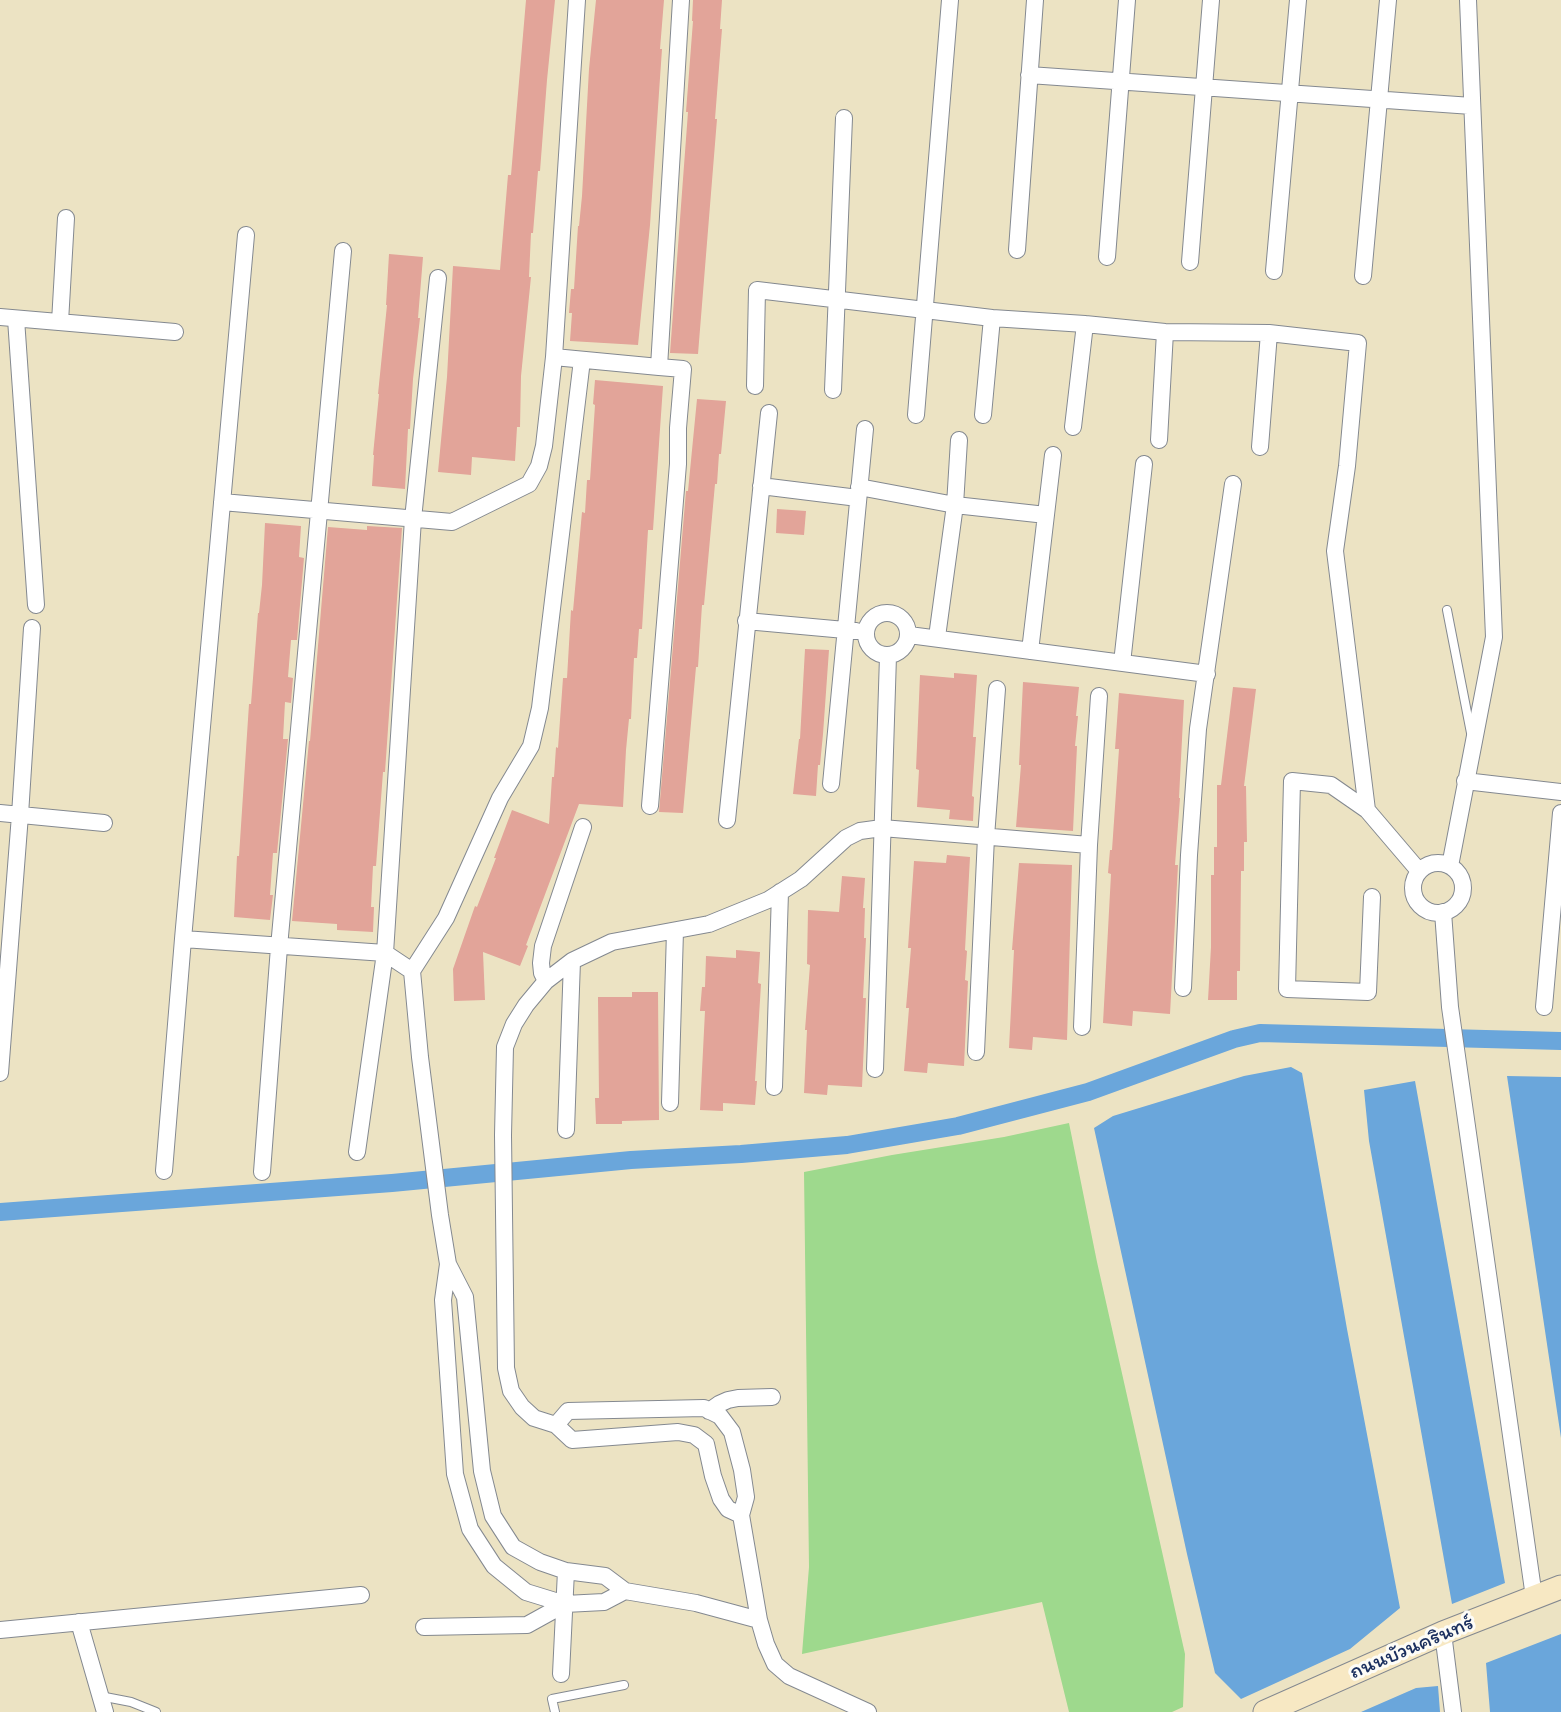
<!DOCTYPE html>
<html>
<head>
<meta charset="utf-8">
<style>
	body { margin:0 }
	canvas { display:block; background:#ece3c3 }
</style>
</head>
<body>
<canvas width="1561" height="1712"></canvas>
<script>
const c = document.querySelector('canvas').getContext('2d');
c.lineJoin = 'round';
function paint(path, color) {
  c.fillStyle = color;
  c.fill(path, 'evenodd');
}
function shape(rows) {
  const path = new Path2D();
  for (const r of rows) {
    if (r.length === 3) {
      path.moveTo(r[0] + r[2], r[1]);
      path.arc(r[0], r[1], r[2], 0, 2 * Math.PI);
      continue;
    }
    path.moveTo(r[0], r[1]);
    for (let i = 2; i < r.length; i += 2) path.lineTo(r[i], r[i + 1]);
  }
  return path;
}
function stroke(path, color, width, dash) {
  c.strokeStyle = color;
  c.lineWidth = width;
  c.lineCap = dash ? 'butt' : 'round';
  c.setLineDash(dash || []);
  c.stroke(path);
}
function drawText(font, color, halo, rows, align = 'center') {
  c.font = font + ' Itim,"Playpen Sans Thai",sans-serif';
  c.lineWidth = 6;
  c.setLineDash([]);
  c.textBaseline = 'middle';
  c.strokeStyle = halo;
  c.fillStyle = color;
  for (const [text, x, y, turn = 0] of rows) {
    c.save();
    c.translate(x, y);
    c.rotate((+turn || 0) * Math.PI / 180);
    c.textAlign = isNaN(turn) ? turn : align;
    if (halo) c.strokeText(text, 0, 0);
    c.fillText(text, 0, 0);
    c.restore();
  }
}
const green = shape([
	[1069,1123,1097,1262,1185,1654,1183,1707,1172,1712,1069,1712,1042,1602,802,1654,809,1567,804,1172,892,1155,1004,1137]
]);
const water = shape([
	[1291,1067,1302,1073,1347,1329,1400,1608,1350,1649,1241,1699,1215,1673,1187,1554,1094,1128,1113,1116,1244,1076],
	[1507,1076,1561,1077,1561,1438],
	[1415,1081,1505,1583,1452,1604,1369,1141,1364,1090],
	[1561,1634,1561,1712,1490,1712,1486,1663],
	[1438,1686,1440,1712,1361,1712,1416,1688]
]);
const canal = shape([
	[0,1212,392,1183,631,1160,741,1154,847,1145,958,1126,1088,1092,1234,1039,1260,1033,1561,1041]
]);
const building = shape([
	[526,0,555,0,547,80,540,171,538,171,533,233,531,233,529,277,531,277,521,376,520,427,517,427,515,461,472,457,471,475,438,472,447,377,453,266,500,270,508,175,511,175],
	[596,0,664,0,660,49,662,49,660,78,650,225,638,345,570,341,572,313,569,313,571,289,574,289,578,226,579,226,582,196,589,69],
	[693,0,722,0,720,29,722,29,715,119,717,119,698,354,670,353,688,112,686,112,693,21,692,21],
	[389,254,423,257,418,318,420,318,413,379,410,429,408,429,405,489,372,486,374,455,373,455,379,394,378,394,387,305,386,305],
	[595,380,663,386,653,530,648,530,642,629,639,629,637,658,634,658,631,719,629,719,626,750,623,807,579,804,526,945,528,946,520,966,483,952,485,1000,454,1001,453,969,475,906,477,907,496,858,494,858,512,810,549,824,552,777,554,777,556,747,558,748,563,678,567,678,571,610,573,611,582,512,585,513,587,480,590,480,595,405,593,404],
	[697,399,726,401,721,454,719,454,717,484,715,484,704,605,702,605,698,667,696,667,683,813,659,812,686,491,688,491],
	[777,509,806,511,804,535,776,533],
	[265,523,301,526,299,557,304,558,297,640,291,640,288,677,293,678,291,703,285,702,283,739,288,739,277,853,273,853,270,895,273,895,270,920,234,917,237,856,239,856,249,704,251,704,258,613,259,613,262,585],
	[367,526,402,528,385,772,383,772,376,866,373,866,371,907,374,907,373,932,337,930,337,924,292,921,309,741,310,741,328,527,367,530],
	[805,649,829,650,823,734,820,765,818,765,816,796,793,794,799,739,800,739],
	[954,673,977,675,973,737,976,737,972,796,974,797,973,821,949,819,950,810,917,807,919,770,916,769,920,675,954,678],
	[1023,682,1079,687,1076,716,1078,716,1075,746,1077,746,1073,831,1016,827,1021,765,1019,765],
	[1233,687,1256,689,1244,786,1246,786,1247,842,1244,842,1244,871,1241,871,1240,971,1237,971,1237,1000,1208,1000,1211,947,1211,875,1214,875,1214,847,1217,847,1217,785,1221,785],
	[1119,693,1184,700,1179,798,1180,798,1175,865,1178,865,1170,1014,1133,1011,1132,1026,1103,1023,1111,874,1108,873,1110,850,1112,850,1119,749,1115,749],
	[947,855,970,857,965,950,967,951,965,980,968,981,964,1066,928,1063,927,1073,904,1071,909,1008,906,1008,911,948,908,948,914,861,946,863],
	[1019,863,1072,865,1067,1040,1033,1037,1032,1050,1009,1048,1014,950,1012,950],
	[842,876,865,878,863,908,865,908,864,938,866,938,863,998,866,998,862,1087,828,1085,827,1095,804,1093,807,1030,805,1030,810,965,807,964,808,910,839,912],
	[736,950,760,952,758,983,761,984,755,1081,757,1081,755,1105,723,1103,723,1111,700,1110,705,1011,700,1011,702,987,705,987,706,956,736,958],
	[632,992,658,992,659,1120,622,1121,622,1124,596,1124,595,1098,599,1098,598,997,632,997]
]);
const lane = shape([
	[1447,610,1471,733],
	[100,1696,131,1702,156,1712],
	[555,1712,552,1699,624,1685]
]);
const street = shape([
	[1029,75,1472,106],
	[1017,250,1035,0],
	[1107,257,1127,0],
	[1190,262,1211,0],
	[1274,271,1298,0],
	[1363,276,1388,0],
	[0,317,175,332],
	[16,319,36,605],
	[60,322,66,218],
	[554,357,659,367],
	[755,386,757,290,992,318],
	[833,390,844,118],
	[916,415,950,0],
	[983,415,992,318,1085,324,1165,332,1269,333,1358,343,1347,466,1335,551,1367,810,1419,871],
	[1073,427,1085,324],
	[1159,440,1165,332],
	[1260,447,1269,333],
	[761,486,858,498],
	[859,487,955,505,1046,515],
	[222,502,452,522,529,484,539,466,544,446,554,357,577,0],
	[887,634,21],
	[746,621,856,631],
	[909,635,1207,674],
	[937,637,955,505,959,440],
	[1030,651,1053,455],
	[1122,663,1144,464],
	[1465,781,1561,792],
	[831,784,865,429],
	[650,806,678,464,678,428,683,369,659,367,681,0],
	[1367,810,1331,785,1292,781,1287,989,1368,992,1372,897],
	[0,813,104,823],
	[727,820,769,413],
	[1438,888,25],
	[1450,866,1494,637,1468,0],
	[1443,912,1450,1007,1534,1597],
	[183,939,385,953,412,971,420,1057,440,1215,448,1264,443,1300,455,1474,470,1529,494,1566,526,1592,565,1604,604,1602,625,1591],
	[412,971,446,918,500,798,531,746,540,708,582,360],
	[546,981,542,973,541,963,543,946,583,827],
	[1183,988,1189,855,1198,729,1233,484],
	[1544,1007,1561,813],
	[1082,1027,1089,845,1099,696],
	[976,1052,986,837,997,689],
	[875,1069,888,656],
	[0,1073,20,815,32,628],
	[774,1087,780,892],
	[670,1103,675,931],
	[566,1130,572,961],
	[357,1152,385,953,413,519,438,278],
	[164,1171,183,939,246,235],
	[262,1172,279,947,343,251],
	[448,1264,465,1297,482,1471,493,1516,513,1547,540,1562,566,1571,605,1576,625,1591,696,1603,759,1620],
	[709,1411,719,1404,728,1400,738,1398,772,1397],
	[556,1425,568,1411,704,1408,720,1416,732,1432,742,1470,746,1497,741,1515,759,1620,766,1644,775,1664,789,1676,868,1712],
	[741,1515,728,1509,721,1499,713,1476,706,1444,694,1435,678,1432,572,1440,556,1425,534,1418,522,1407,511,1391,506,1368,503,1135,505,1047,514,1024,526,1005,546,981,572,961,612,942,709,924,768,900,801,879,846,838,860,831,882,828,1089,845],
	[79,1622,105,1712],
	[424,1627,527,1625,565,1604],
	[0,1630,361,1595],
	[1443,1633,1453,1712],
	[561,1674,566,1571]
]);
const secondary = shape([
	[1265,1712,1443,1633,1561,1587]
]);
const streetNames = [
	["ถนนบัวนครินทร์",1412,1648,-23]
];
paint(green, '#9ed98d');
paint(water, '#6aa6db');
stroke(canal, '#6aa6db', 18);
paint(building, '#e2a499');
stroke(lane, '#848990', 10);
stroke(street, '#848990', 18);
stroke(secondary, '#848990', 25);
stroke(lane, '#fff', 8);
stroke(street, '#fff', 16);
stroke(secondary, '#f7e8c3', 23);
drawText('21px', '#1b2f5e', '#fdfcf7', streetNames);
</script>
</body>
</html>
